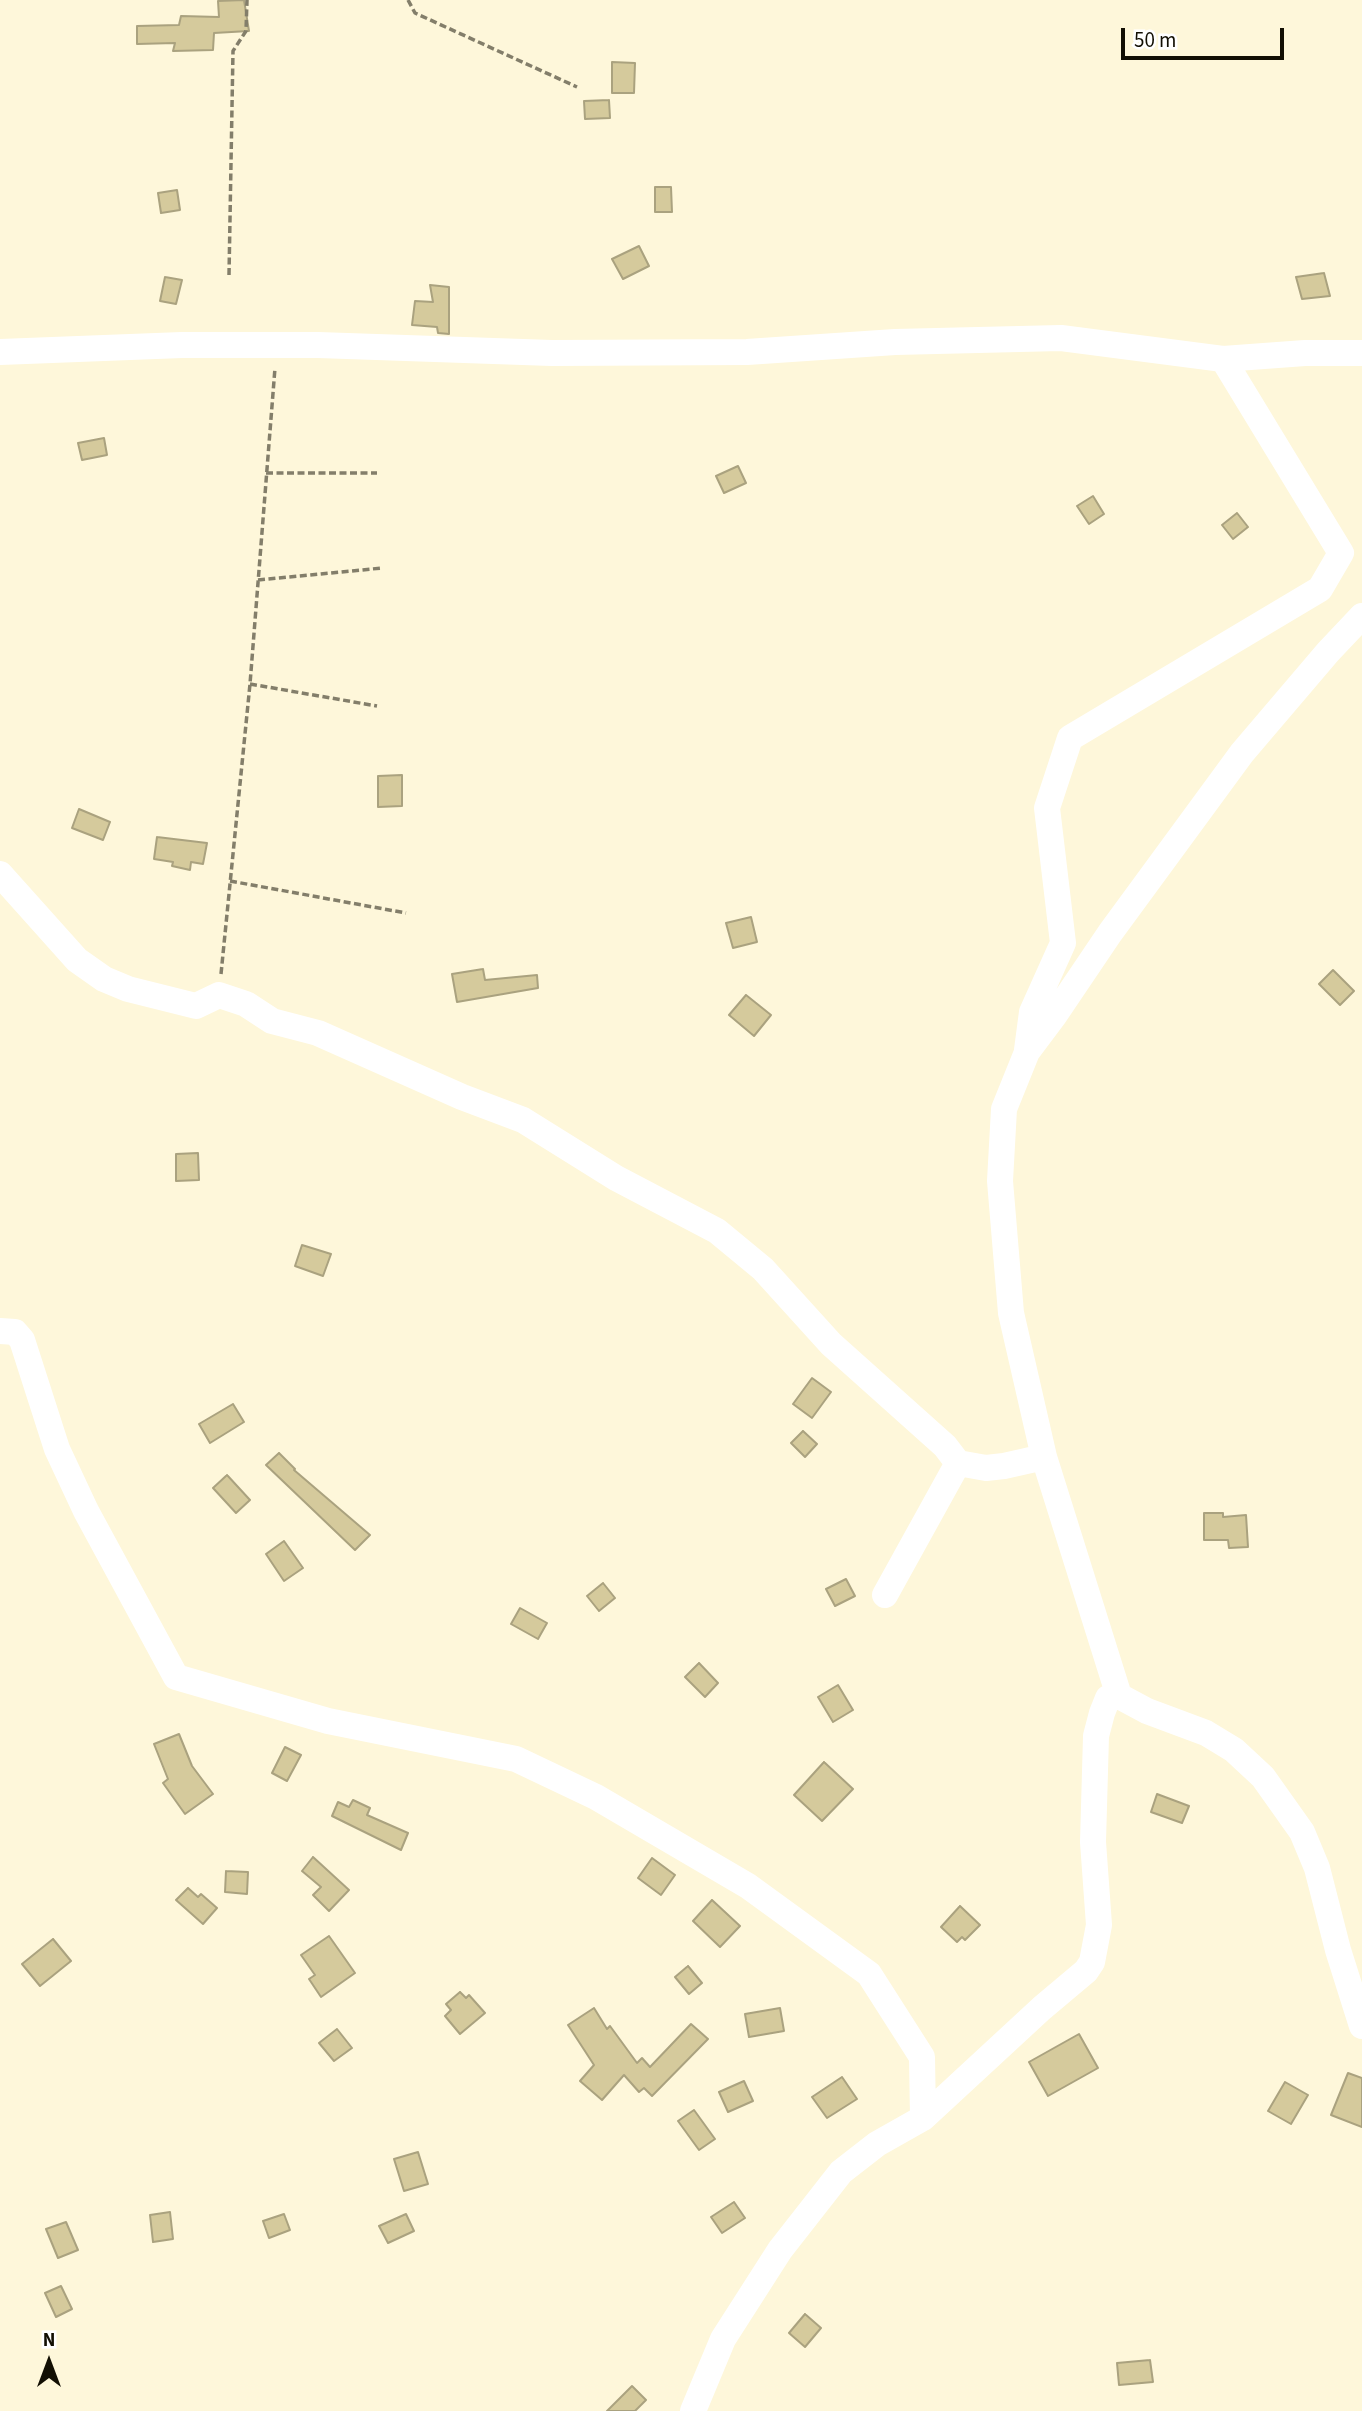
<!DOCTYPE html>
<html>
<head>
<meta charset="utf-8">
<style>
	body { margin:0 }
	#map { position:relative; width:1362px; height:2411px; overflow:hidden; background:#fef7da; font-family:"Source Sans 3",sans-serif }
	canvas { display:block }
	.north { position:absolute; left:14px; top:2327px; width:70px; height:70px; -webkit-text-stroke:5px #fff; paint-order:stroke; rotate:0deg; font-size:19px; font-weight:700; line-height:28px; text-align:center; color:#120f03 }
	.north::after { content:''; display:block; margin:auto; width:24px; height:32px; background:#120f03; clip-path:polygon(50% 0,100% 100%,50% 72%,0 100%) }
	.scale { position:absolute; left:1121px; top:28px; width:163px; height:32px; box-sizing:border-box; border:4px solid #120f03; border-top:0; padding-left:9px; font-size:21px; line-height:24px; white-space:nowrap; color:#120f03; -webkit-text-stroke:5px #fff; paint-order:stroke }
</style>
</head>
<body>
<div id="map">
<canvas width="1362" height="2411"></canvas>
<div class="north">N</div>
<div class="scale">50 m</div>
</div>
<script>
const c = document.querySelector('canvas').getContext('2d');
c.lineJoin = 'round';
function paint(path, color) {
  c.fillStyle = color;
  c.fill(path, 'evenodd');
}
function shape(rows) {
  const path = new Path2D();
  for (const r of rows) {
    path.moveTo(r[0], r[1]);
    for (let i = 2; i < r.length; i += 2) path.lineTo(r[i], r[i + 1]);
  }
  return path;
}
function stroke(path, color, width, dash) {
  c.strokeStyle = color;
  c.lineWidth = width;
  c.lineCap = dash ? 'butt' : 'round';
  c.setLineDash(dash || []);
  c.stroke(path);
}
const building = shape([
	[244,0,249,31,214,33,213,50,173,51,175,43,137,44,137,26,179,25,181,16,219,17,218,1,244,0],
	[612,62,635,63,634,93,612,93,612,62],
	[609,100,610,118,585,119,584,101,609,100],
	[655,187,671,187,672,212,655,212,655,187],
	[177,190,180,210,161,213,158,193,177,190],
	[639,246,649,266,623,279,612,259,639,246],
	[1324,273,1330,296,1302,299,1296,277,1324,273],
	[165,277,182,280,176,304,160,301,165,277],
	[430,285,449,287,449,334,438,333,437,327,412,325,415,301,433,302,430,285],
	[104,438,107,455,82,460,78,443,104,438],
	[738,466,746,483,724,493,716,476,738,466],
	[1093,496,1104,514,1089,524,1077,506,1093,496],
	[1237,513,1248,527,1233,539,1222,525,1237,513],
	[402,775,402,806,378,807,378,776,402,775],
	[79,809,110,822,103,840,72,828,79,809],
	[157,837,207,843,203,864,191,862,190,870,172,866,173,862,154,859,157,837],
	[751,917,757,942,733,948,726,923,751,917],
	[483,969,485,980,537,975,538,988,457,1002,452,974,483,969],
	[1333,970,1354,991,1340,1005,1319,984,1333,970],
	[746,995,771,1015,754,1036,729,1015,746,995],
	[198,1153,199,1180,176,1181,176,1154,198,1153],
	[302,1245,331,1254,323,1276,295,1266,302,1245],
	[812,1378,831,1392,812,1418,793,1404,812,1378],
	[233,1404,244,1422,210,1443,199,1424,233,1404],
	[803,1431,817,1444,805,1457,791,1443,803,1431],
	[279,1453,295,1469,294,1470,370,1535,355,1550,266,1465,279,1453],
	[227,1475,250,1500,236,1513,213,1488,227,1475],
	[1204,1513,1223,1513,1223,1517,1246,1515,1248,1547,1229,1548,1228,1540,1204,1540,1204,1513],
	[284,1541,303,1568,284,1581,266,1554,284,1541],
	[846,1579,855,1596,835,1606,826,1589,846,1579],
	[603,1583,615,1598,599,1611,587,1596,603,1583],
	[520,1608,547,1623,538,1639,511,1624,520,1608],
	[699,1663,718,1683,705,1697,685,1677,699,1663],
	[838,1685,853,1710,833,1722,818,1697,838,1685],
	[179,1734,192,1766,213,1794,185,1814,163,1783,168,1779,154,1744,179,1734],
	[285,1747,301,1755,287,1781,272,1773,285,1747],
	[824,1762,853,1789,822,1821,794,1795,824,1762],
	[1157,1794,1189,1806,1182,1823,1151,1812,1157,1794],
	[353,1800,370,1808,367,1815,408,1833,401,1850,332,1816,338,1802,349,1807,353,1800],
	[313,1857,349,1890,329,1911,313,1895,321,1887,302,1871,313,1857],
	[652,1858,675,1875,661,1895,638,1878,652,1858],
	[226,1871,248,1872,247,1894,225,1892,226,1871],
	[188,1888,198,1897,201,1894,217,1908,203,1924,176,1900,188,1888],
	[712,1900,740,1926,720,1947,693,1921,712,1900],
	[960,1906,980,1925,965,1940,962,1937,957,1942,941,1927,960,1906],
	[329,1936,355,1973,321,1997,309,1979,315,1975,301,1955,329,1936],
	[53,1939,71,1961,40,1986,22,1964,53,1939],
	[688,1966,702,1983,689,1994,675,1977,688,1966],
	[460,1992,466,1998,469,1995,485,2013,460,2034,445,2016,451,2010,446,2004,460,1992],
	[594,2008,607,2029,610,2026,637,2063,642,2058,650,2067,691,2024,708,2039,652,2096,644,2088,639,2092,624,2075,602,2100,580,2081,594,2065,568,2025,594,2008],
	[780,2008,784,2031,749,2037,745,2014,780,2008],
	[337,2029,352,2048,334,2061,319,2043,337,2029],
	[1079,2034,1098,2068,1048,2096,1029,2062,1079,2034],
	[1348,2073,1362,2078,1362,2127,1331,2115,1348,2073],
	[842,2077,857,2099,827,2118,812,2097,842,2077],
	[744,2081,753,2101,728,2112,719,2092,744,2081],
	[1285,2082,1308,2095,1291,2124,1268,2111,1285,2082],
	[694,2110,715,2139,699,2150,678,2121,694,2110],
	[418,2152,428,2184,404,2191,394,2159,418,2152],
	[734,2202,745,2218,722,2233,711,2217,734,2202],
	[170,2212,173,2239,153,2242,150,2215,170,2212],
	[284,2214,290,2230,269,2238,263,2221,284,2214],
	[406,2214,414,2231,388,2243,379,2226,406,2214],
	[66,2222,78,2250,58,2258,46,2229,66,2222],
	[61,2286,72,2309,56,2317,45,2293,61,2286],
	[805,2314,821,2328,805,2347,789,2333,805,2314],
	[1150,2360,1153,2382,1119,2385,1117,2363,1150,2360],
	[632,2386,646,2400,635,2411,607,2411,632,2386]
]);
const path = shape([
	[408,0,415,13,577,87],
	[229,275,233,51,246,31,247,0],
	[266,473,377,473],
	[258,580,382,568],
	[250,684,377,706],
	[230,881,406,913],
	[221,974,250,684,275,368]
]);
const minor = shape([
	[0,352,182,345,318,345,552,353,747,352,895,342,1061,338,1223,359,1305,353,1362,353],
	[0,874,77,960,104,979,128,989,196,1006,219,995,246,1004,272,1021,318,1033,462,1097,523,1120,616,1178,717,1231,763,1269,831,1344,945,1446,958,1463,986,1468,1004,1466,1044,1457,1119,1696,1147,1711,1206,1733,1234,1750,1263,1777,1302,1832,1317,1868,1338,1950,1362,2026],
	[1027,1050,1032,1012,1063,943,1047,808,1070,738,1320,589,1341,553,1223,359],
	[0,1331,15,1332,22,1340,57,1449,86,1511,176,1677,328,1721,516,1759,596,1797,748,1886,869,1974,922,2057,923,2118],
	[1044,1457,1011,1313,1000,1181,1004,1109,1027,1052,1054,1016,1110,933,1242,753,1328,652,1362,616],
	[885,1595,958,1463],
	[693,2411,723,2339,780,2250,841,2172,877,2144,923,2118,1042,2008,1086,1971,1092,1962,1099,1925,1093,1842,1096,1736,1102,1713,1108,1698,1119,1696]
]);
paint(building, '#d5ca9c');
stroke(building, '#aaa27f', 2);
stroke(path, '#837e6a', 3.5, [7, 3.5]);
stroke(minor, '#fff', 26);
</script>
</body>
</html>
